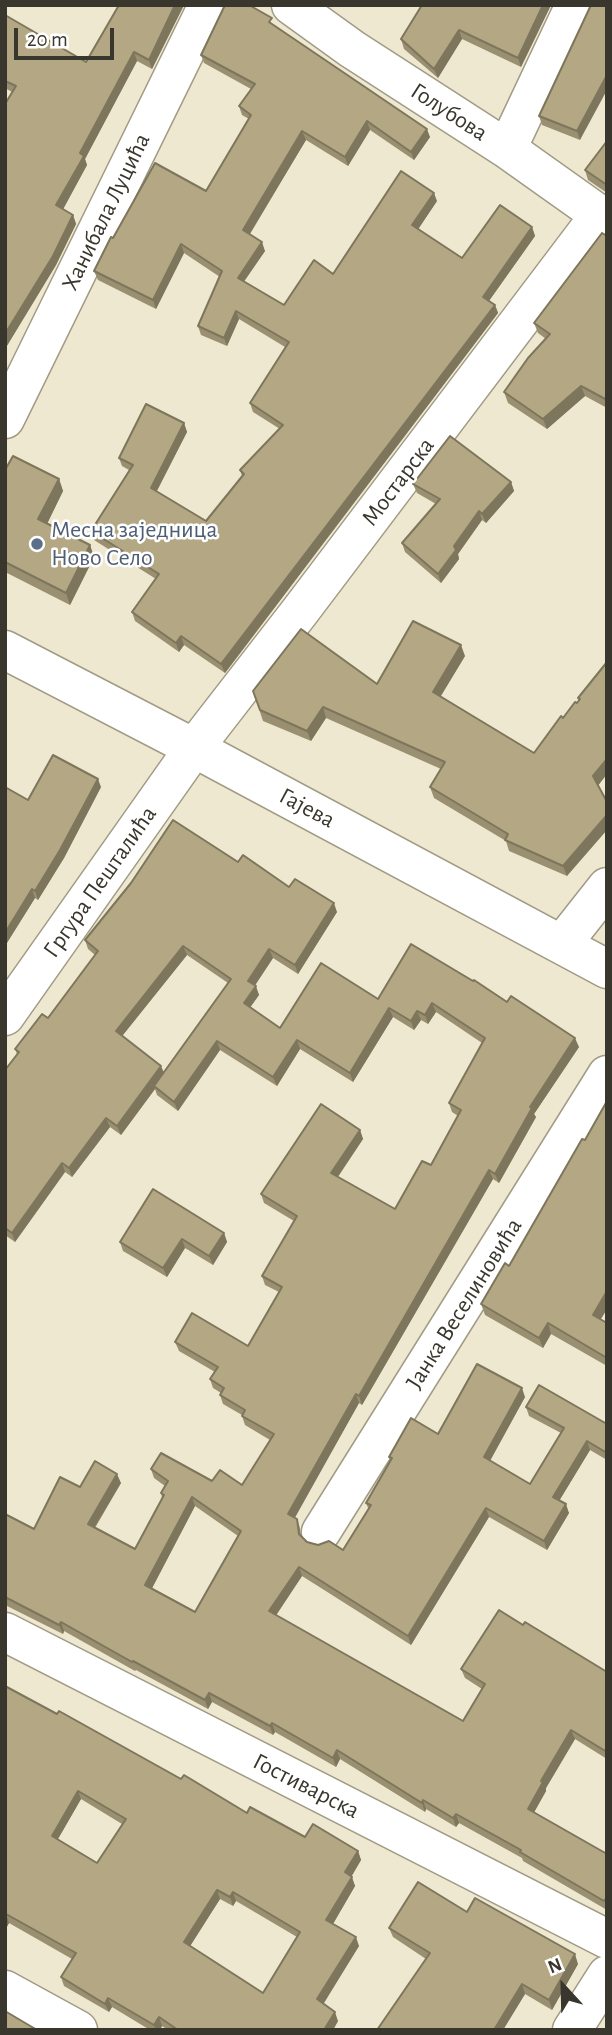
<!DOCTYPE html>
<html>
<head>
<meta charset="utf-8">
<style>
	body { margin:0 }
	#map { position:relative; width:612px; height:2035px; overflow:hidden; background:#efe8d0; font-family:"Alegreya Sans",sans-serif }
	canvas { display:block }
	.frame { position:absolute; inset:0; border:7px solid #39372d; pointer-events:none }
	.north { position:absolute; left:528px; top:1951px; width:70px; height:70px; -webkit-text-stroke:5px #fff; paint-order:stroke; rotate:338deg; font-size:19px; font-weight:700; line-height:28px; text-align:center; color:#39372d }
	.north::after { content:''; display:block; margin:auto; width:24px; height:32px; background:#39372d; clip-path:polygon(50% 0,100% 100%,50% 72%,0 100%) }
	.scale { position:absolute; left:14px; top:28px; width:100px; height:32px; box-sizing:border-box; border:4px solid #39372d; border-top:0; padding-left:9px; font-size:21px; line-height:24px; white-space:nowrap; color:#39372d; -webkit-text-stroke:5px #fff; paint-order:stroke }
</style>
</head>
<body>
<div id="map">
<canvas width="612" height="2035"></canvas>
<div class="frame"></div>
<div class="north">N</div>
<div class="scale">20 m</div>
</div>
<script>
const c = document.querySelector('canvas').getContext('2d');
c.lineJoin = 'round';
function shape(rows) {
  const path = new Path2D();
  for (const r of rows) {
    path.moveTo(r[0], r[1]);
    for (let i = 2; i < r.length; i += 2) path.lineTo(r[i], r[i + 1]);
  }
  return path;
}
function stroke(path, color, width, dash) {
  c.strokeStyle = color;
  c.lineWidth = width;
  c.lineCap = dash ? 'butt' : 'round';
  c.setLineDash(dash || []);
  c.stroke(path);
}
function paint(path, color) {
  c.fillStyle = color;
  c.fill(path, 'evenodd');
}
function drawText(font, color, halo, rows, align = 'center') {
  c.font = font + ' "Alegreya Sans",sans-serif';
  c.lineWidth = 5;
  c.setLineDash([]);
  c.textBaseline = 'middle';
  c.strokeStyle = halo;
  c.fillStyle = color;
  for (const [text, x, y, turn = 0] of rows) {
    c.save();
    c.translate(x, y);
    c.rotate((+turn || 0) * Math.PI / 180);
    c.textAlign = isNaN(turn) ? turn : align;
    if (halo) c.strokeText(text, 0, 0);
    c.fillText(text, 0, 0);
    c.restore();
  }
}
const minor = shape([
	[291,5,352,49,507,149,607,220],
	[507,149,575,5],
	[5,419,208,5],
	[5,650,194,748,607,969],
	[562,944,607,887],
	[5,1016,194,748,301,610,599,216],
	[321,1532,607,1075],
	[5,1632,607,1939],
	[5,1990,78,2030],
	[572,2030,607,1975]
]);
const wall = shape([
	[184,5,152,69,137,61,85,159,87,165,63,209,73,215,76,224,56,265,5,349,5,104,12,92,5,88,5,15,86,62],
	[551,5,521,67,462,39,438,78,404,49,401,39],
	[591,5,580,140,542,125,539,116],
	[274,25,430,137,414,160,370,130,348,166,306,140,249,234,265,251,244,281,284,305,333,274,437,201,418,229,462,258,532,227,535,236,489,301,495,305,498,313,225,673,184,645,179,652,135,621,132,612,156,579,94,540,91,531,129,470,122,466,119,458,184,423,187,432,157,491,206,521,242,476,240,470,280,429,253,412,250,403,285,347,239,319,227,346,201,335,198,326,220,277,184,253,156,309,98,280,94,271,113,238,206,191,249,119,242,115,239,106,251,89,204,63,201,55],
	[607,141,607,193,588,180,585,170],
	[607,236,607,408,585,396,547,429,508,403,504,392,546,339,538,333,534,323],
	[5,470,59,479,63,491,47,524,90,545,94,557,70,605,5,572],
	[511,482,514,491,486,523,482,520,458,554,459,559,441,583,405,552,402,543,436,504,417,493,413,484],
	[465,656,441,696,534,753,563,718,577,703,579,700,578,698,607,662,607,774,598,785,567,876,509,851,506,841,434,798,430,787,441,769,326,718,311,741,263,721,253,691,377,684],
	[101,787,64,858,38,900,35,898,5,946,28,800],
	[238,862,337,912,298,974,273,958,255,985,259,995,250,1007,280,1028,378,999,507,1002,579,1047,534,1114,536,1117,499,1183,493,1179,362,1405,359,1403,294,1518,297,1519,300,1528,301,1536,307,1542,343,1550,369,1510,366,1503,390,1460,389,1457,438,1434,525,1397,490,1461,530,1484,561,1433,529,1416,526,1407,607,1424,607,1460,590,1450,559,1501,569,1513,547,1550,489,1517,411,1645,302,1576,276,1615,463,1721,482,1689,465,1678,461,1669,523,1625,607,1672,607,1759,575,1739,546,1788,546,1791,534,1812,607,1854,607,1910,523,1861,522,1858,459,1823,456,1827,426,1809,425,1812,340,1759,336,1767,275,1732,273,1735,212,1702,208,1709,136,1670,135,1671,64,1631,63,1634,5,1605,5,1514,34,1529,80,1487,121,1483,95,1528,135,1549,162,1498,161,1493,165,1486,154,1478,151,1469,212,1481,242,1485,270,1440,245,1425,242,1416,242,1415,223,1404,220,1395,221,1393,213,1388,210,1379,215,1372,179,1351,175,1342,248,1346,279,1292,265,1285,262,1276,294,1221,264,1203,261,1194,360,1130,363,1139,338,1177,395,1209,431,1165,458,1116,452,1112,449,1103,482,1043,436,1012,428,1024,421,1020,414,1030,393,1017,353,1082,300,1049,277,1086,220,1050,178,1111,157,1095,155,1089,121,1135,110,1127,72,1177,65,1172,15,1242,5,1235,5,1070,17,1054,15,1049,48,1018,95,955,88,949,85,940],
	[187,955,228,983,164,1072,122,1036],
	[195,1506,238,1536,195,1612,152,1588],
	[224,1233,227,1242,213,1265,185,1248,167,1277,123,1251,120,1242],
	[481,1304,607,1309,601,1319,607,1323,607,1366,551,1334,543,1348,485,1315],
	[5,1686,57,1714,247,1813,305,1837,358,1851,361,1860,351,1876,355,1886,333,1924,359,1946,323,2003,338,2021,333,2030,168,2030,162,2026,160,2030,150,2030,112,2007,109,2012,64,1986,61,1977,72,1959,9,1923,5,1930],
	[81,1799,122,1824,97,1863,58,1839],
	[220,1899,233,1906,236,1901,297,1937,263,1993,190,1946],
	[467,1912,578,1964,552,2010,525,1994,503,2030,377,2030,426,1959,393,1937,389,1928]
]);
const shadedWall = shape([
	[175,5,184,5,152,69,149,60],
	[543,5,551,5,521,67,518,58],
	[459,30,462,39,438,78,434,69],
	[134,52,137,61,85,159,87,165,60,215,56,205,80,153],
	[607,75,607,90,580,140,577,131],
	[367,121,370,130,348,166,345,157],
	[427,129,430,137,414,160,411,152],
	[302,131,306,140,247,239,243,230],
	[434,193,437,201,415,234,412,225],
	[73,215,76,224,56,265,5,349,5,334],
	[532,227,535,236,486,305,483,297],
	[262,242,265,251,241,286,238,278],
	[181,244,184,253,156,309,153,300],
	[495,305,498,313,225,673,221,664],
	[236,311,239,319,227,346,224,338],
	[581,386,585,396,547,429,543,419],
	[184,423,187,432,154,496,151,488],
	[59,479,63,491,43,532,38,519],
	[511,482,514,491,486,523,482,514],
	[479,511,482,520,458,554,459,559,441,583,438,574,454,546],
	[90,545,94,557,70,605,66,593],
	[181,636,184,645,179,652,176,643],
	[461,645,465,656,437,702,433,692],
	[323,707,326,718,311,741,307,731],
	[607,759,607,774,597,787,593,776],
	[98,779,101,787,64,858,38,900,35,891],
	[607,815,607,830,567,876,563,866],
	[32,889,35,898,5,946,5,933],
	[334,903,337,912,298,974,295,965],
	[183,946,187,955,119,1040,116,1031],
	[269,949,273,958,252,990,248,981],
	[256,986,259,995,247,1012,244,1003],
	[432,1003,436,1012,428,1024,425,1015],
	[389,1008,393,1017,353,1082,350,1073],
	[417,1011,421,1020,414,1030,411,1021],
	[575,1038,579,1047,534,1114,536,1117,499,1183,495,1174,530,1107],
	[297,1040,300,1049,277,1086,273,1077],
	[217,1041,220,1050,178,1111,174,1102],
	[161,1066,165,1075,154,1086,155,1089,121,1135,117,1126],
	[106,1118,110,1127,72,1177,69,1168],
	[360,1130,363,1139,334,1182,331,1173],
	[62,1163,65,1172,15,1242,12,1233],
	[489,1170,493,1179,362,1405,359,1396],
	[224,1233,227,1242,213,1265,209,1256],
	[182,1239,185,1248,167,1277,163,1268],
	[607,1291,607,1309,597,1325,593,1315],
	[548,1323,551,1334,543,1348,539,1338],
	[522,1388,525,1397,487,1466,484,1457],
	[356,1394,359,1403,292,1523,288,1514],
	[587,1441,590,1450,556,1506,553,1497],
	[117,1474,121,1483,91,1533,88,1524],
	[192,1497,195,1506,149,1594,145,1585],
	[566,1504,569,1513,547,1550,544,1541],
	[486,1508,489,1517,411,1645,408,1636],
	[299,1567,302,1576,273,1620,269,1611],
	[61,1622,64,1631,63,1634,59,1625],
	[209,1693,212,1702,208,1709,205,1700],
	[272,1723,275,1732,273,1735,270,1726],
	[571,1730,575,1739,546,1788,546,1791,531,1818,528,1809,541,1781],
	[337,1750,340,1759,336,1767,333,1758],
	[78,1791,81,1799,55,1844,52,1836],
	[423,1800,426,1809,425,1812,422,1803],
	[456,1814,459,1823,456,1827,453,1818],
	[358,1851,361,1860,349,1881,345,1872],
	[352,1877,355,1886,330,1929,326,1920],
	[217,1890,220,1899,187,1951,184,1942],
	[233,1892,236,1901,233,1906,230,1897],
	[6,1914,9,1923,5,1930,5,1916],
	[356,1937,359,1946,321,2008,317,1999],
	[575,1954,578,1964,552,2010,549,2000],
	[522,1984,525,1994,503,2030,494,2030],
	[108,1998,112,2007,109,2012,105,2004],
	[335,2012,338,2021,333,2030,324,2030],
	[159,2017,162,2026,160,2030,156,2030,154,2025]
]);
const building = shape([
	[119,5,175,5,149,60,134,52,80,153,84,156,56,205,73,215,53,256,5,334,5,104,16,86,5,81,5,15,86,62,119,5],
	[225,5,249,5,272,18,269,22,427,129,411,152,367,121,345,157,302,131,243,230,262,242,238,278,284,305,314,260,333,274,401,171,434,193,412,225,462,258,500,205,532,227,483,297,495,305,221,664,181,636,176,643,132,612,159,574,91,531,133,465,119,458,146,404,184,423,151,488,206,521,244,474,240,470,283,425,250,403,289,342,236,311,224,338,198,326,222,271,181,244,153,300,94,271,111,237,113,238,155,163,206,191,251,115,239,106,255,84,201,55,225,5],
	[422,5,543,5,518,58,459,30,434,69,401,39,422,5],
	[591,5,607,5,607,75,577,131,539,116,591,5],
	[607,141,607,185,585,170,607,141],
	[602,233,607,236,607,400,581,386,543,419,504,392,528,358,550,334,534,323,602,233],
	[450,436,511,482,482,514,479,511,454,546,456,550,438,574,402,543,440,499,413,484,450,436],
	[13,456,59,479,38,519,90,545,66,593,5,562,5,470,13,456],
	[413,621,461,645,433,692,534,753,561,716,563,718,575,702,577,703,580,699,578,698,607,662,607,759,593,776,607,802,607,815,563,866,505,840,508,834,430,787,445,762,323,707,307,731,260,710,253,691,301,629,377,684,413,621],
	[53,755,98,779,60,850,35,891,32,889,5,933,5,787,28,800,53,755],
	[173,820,238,862,243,855,289,887,295,879,334,903,295,965,269,949,248,981,256,986,244,1003,280,1028,321,963,378,999,411,944,473,981,474,980,507,1002,511,996,575,1038,530,1107,532,1108,495,1174,489,1170,359,1396,356,1394,288,1514,297,1519,299,1534,307,1542,318,1545,329,1541,343,1550,371,1505,366,1503,392,1458,389,1457,411,1418,438,1434,477,1364,522,1388,484,1457,530,1484,564,1428,526,1407,539,1385,607,1424,607,1453,587,1441,553,1497,566,1504,544,1541,486,1508,408,1636,299,1567,269,1611,463,1721,485,1684,461,1669,499,1610,523,1625,525,1622,607,1672,607,1752,571,1730,541,1781,543,1782,528,1809,607,1854,607,1897,604,1901,520,1852,521,1850,456,1814,453,1818,423,1800,422,1803,337,1750,333,1758,272,1723,270,1726,209,1693,205,1700,133,1661,132,1662,61,1622,59,1625,5,1597,5,1514,34,1529,60,1477,80,1487,95,1461,117,1474,88,1524,135,1549,164,1495,161,1493,168,1481,151,1469,161,1453,212,1481,220,1470,242,1485,274,1434,242,1416,245,1410,220,1395,224,1388,210,1379,218,1367,175,1342,192,1313,248,1346,282,1287,262,1276,297,1216,261,1194,321,1104,360,1130,331,1173,395,1209,422,1161,431,1165,461,1110,449,1103,485,1038,432,1003,425,1015,417,1011,411,1021,389,1008,350,1073,297,1040,273,1077,217,1041,174,1102,154,1086,231,979,183,946,116,1031,161,1066,117,1126,106,1118,69,1168,62,1163,12,1233,5,1228,5,1070,19,1052,15,1049,42,1014,48,1018,98,951,85,940,131,883,173,820],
	[192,1497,241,1531,195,1612,145,1585,192,1497],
	[607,1101,607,1291,593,1315,607,1323,607,1358,548,1323,539,1338,481,1304,505,1263,509,1266,578,1146,582,1139,585,1140,607,1101],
	[153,1189,224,1233,209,1256,182,1239,163,1268,120,1242,153,1189],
	[5,1686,57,1714,59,1711,181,1779,184,1775,247,1813,250,1807,305,1837,313,1824,358,1851,345,1872,352,1877,326,1920,356,1937,317,1999,335,2012,324,2030,178,2030,159,2017,154,2025,108,1998,105,2004,61,1977,76,1953,6,1914,5,1916,5,1686],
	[78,1791,126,1819,97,1863,52,1836,78,1791],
	[217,1890,230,1897,233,1892,300,1932,263,1993,184,1942,217,1890],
	[418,1882,467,1912,475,1898,575,1954,549,2000,522,1984,494,2030,377,2030,430,1953,389,1928,418,1882],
	[5,2011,37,2030,5,2030,5,2011]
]);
const markers = [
	[37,544,7,"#5c6f8a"]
];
const streetNames = [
	["Голубова",449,112,33],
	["Ханибала Луцића",106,212,-64],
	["Мостарска",398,482,-53],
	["Гајева",307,808,28],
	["Гргура Пешталића",100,882,-55],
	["Јанка Веселиновића",464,1304,-58],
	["Гостиварска",306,1786,27]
];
const serviceNames = [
	["Месна заједница",51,530],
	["Ново Село",51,558]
];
stroke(minor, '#a19b85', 41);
stroke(minor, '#fff', 38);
paint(wall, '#9a9071');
paint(shadedWall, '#7d765c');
paint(building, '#b3a883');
stroke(building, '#7d765c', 2);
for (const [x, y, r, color] of markers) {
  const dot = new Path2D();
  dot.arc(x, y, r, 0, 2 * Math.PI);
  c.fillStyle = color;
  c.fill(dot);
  stroke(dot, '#fff', 2.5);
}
drawText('24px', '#39372d', '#fff', streetNames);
drawText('24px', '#4e5e75', '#fff', serviceNames, 'left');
</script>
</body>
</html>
